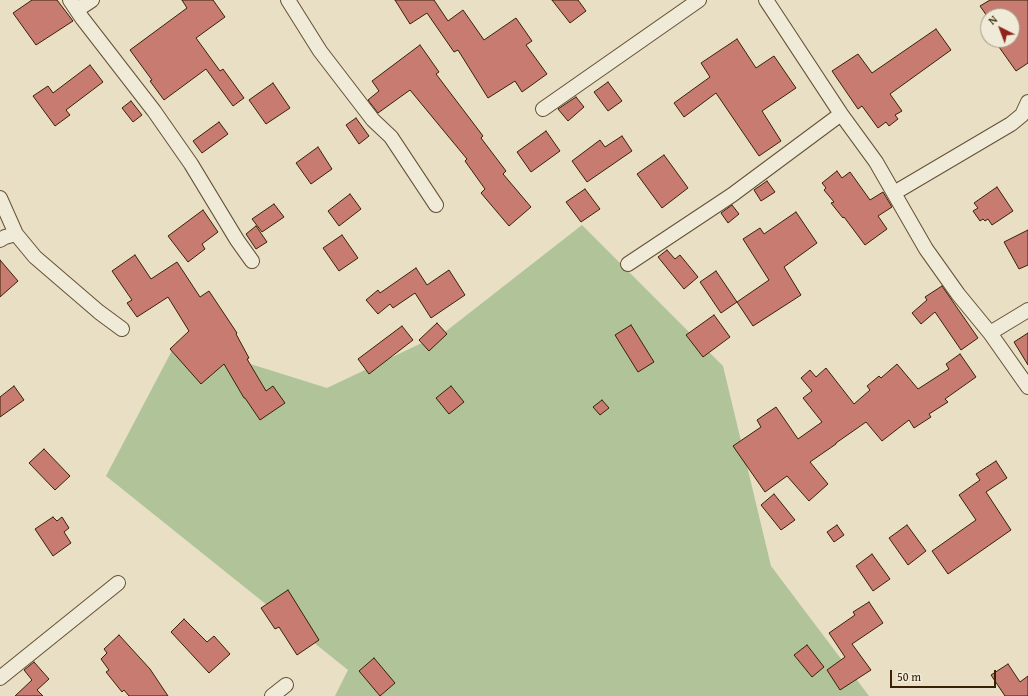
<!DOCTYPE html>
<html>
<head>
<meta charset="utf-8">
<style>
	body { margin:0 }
	#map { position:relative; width:1028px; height:696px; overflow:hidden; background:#e8dfc5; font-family:"Gentium Book Plus",serif }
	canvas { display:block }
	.north { position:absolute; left:980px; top:8px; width:40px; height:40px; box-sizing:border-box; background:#f0ead9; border:1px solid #a79a84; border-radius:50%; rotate:318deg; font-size:11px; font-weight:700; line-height:16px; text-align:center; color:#392204 }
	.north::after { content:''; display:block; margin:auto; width:14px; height:18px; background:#8f2418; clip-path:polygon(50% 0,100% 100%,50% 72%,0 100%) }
	.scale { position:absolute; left:890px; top:670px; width:106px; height:18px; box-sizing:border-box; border:2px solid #392204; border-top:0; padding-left:5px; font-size:12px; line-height:14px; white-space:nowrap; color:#392204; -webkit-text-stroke:3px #f0ead9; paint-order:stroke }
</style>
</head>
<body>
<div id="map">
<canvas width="1028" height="696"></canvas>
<div class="north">N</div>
<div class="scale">50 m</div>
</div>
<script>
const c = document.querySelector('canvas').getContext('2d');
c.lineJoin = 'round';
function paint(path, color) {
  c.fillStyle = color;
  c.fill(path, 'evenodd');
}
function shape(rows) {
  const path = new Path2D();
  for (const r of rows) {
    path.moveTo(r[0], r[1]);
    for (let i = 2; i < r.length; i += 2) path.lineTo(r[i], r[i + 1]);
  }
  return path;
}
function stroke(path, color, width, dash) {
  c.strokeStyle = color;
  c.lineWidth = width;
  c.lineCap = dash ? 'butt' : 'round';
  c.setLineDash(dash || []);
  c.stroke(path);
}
const green = shape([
	[582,225,723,366,771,566,869,696,335,696,348,670,106,476,177,341,327,388,445,332]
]);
const building = shape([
	[32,0,57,0,73,21,36,45,13,13,32,0],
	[182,0,213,0,225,17,196,38,220,71,223,69,244,98,233,106,206,69,164,100,150,81,152,80,130,50,187,8,182,0],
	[395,0,434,0,448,21,463,10,484,40,516,18,532,41,526,45,547,74,522,92,515,81,488,98,458,50,454,52,427,13,410,24,395,0],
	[552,0,578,0,586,11,570,23,552,0],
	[990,0,1028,0,1028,63,1016,71,994,40,1012,40,1012,16,987,16,980,6,990,0],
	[936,29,951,50,890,94,902,111,895,115,898,119,889,126,886,122,878,128,862,106,858,109,832,71,858,54,872,73,936,29],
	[737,39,756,68,774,56,796,88,762,111,781,141,759,156,716,93,684,117,674,103,710,77,701,63,737,39],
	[420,45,439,72,436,74,483,136,481,138,506,171,503,174,531,207,509,226,481,193,485,189,465,161,467,159,410,90,378,113,368,100,379,91,372,81,420,45],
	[90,65,103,82,66,110,70,115,55,126,33,96,48,86,53,93,90,65],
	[608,82,622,101,608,111,594,92,608,82],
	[273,83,290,108,266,124,249,100,273,83],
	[576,97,584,107,568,121,558,109,576,97],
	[131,101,142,115,133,122,122,108,131,101],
	[356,118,369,136,359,144,346,125,356,118],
	[219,122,228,134,202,153,193,141,219,122],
	[546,131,560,151,531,172,517,152,546,131],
	[622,136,632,151,587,182,572,161,600,140,605,147,622,136],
	[318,147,332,169,311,184,296,163,318,147],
	[664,155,688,188,662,208,637,174,664,155],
	[837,171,842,178,850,172,870,200,883,192,892,207,878,216,887,229,865,245,844,217,843,218,831,203,834,202,824,190,826,188,822,183,837,171],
	[767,181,775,192,761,201,754,190,767,181],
	[997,187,1013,211,992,225,988,219,985,221,983,219,980,221,973,211,978,208,974,203,997,187],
	[585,189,600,209,581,222,566,202,585,189],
	[350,194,361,209,339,226,328,211,350,194],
	[274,204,284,217,262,232,252,219,274,204],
	[732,205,739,214,728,223,721,213,732,205],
	[203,210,218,232,202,244,205,249,188,262,168,236,203,210],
	[796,212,817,243,784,267,801,295,753,326,737,302,769,280,743,239,760,228,764,234,796,212],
	[256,226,267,242,256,249,246,234,256,226],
	[1028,230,1028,265,1019,269,1004,242,1028,230],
	[342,235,358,258,339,271,323,248,342,235],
	[667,250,675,259,680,255,698,277,684,289,658,257,667,250],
	[135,255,151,279,177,262,200,297,209,291,237,333,236,334,249,358,247,359,266,391,273,386,285,403,260,420,245,398,244,398,224,364,201,384,170,349,189,331,168,297,137,317,127,303,132,300,112,271,135,255],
	[0,260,18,281,0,297,0,260],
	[416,268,427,285,449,270,465,295,431,318,415,293,393,308,390,304,378,314,366,300,378,290,380,293,416,268],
	[716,271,737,302,721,313,700,282,716,271],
	[942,286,978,338,961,350,935,312,921,324,912,313,927,300,925,297,942,286],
	[714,315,730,337,703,357,686,335,714,315],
	[437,323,447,334,429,351,419,340,437,323],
	[631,325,654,362,638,372,615,335,631,325],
	[402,326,413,340,369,374,358,359,402,326],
	[1028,333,1028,365,1014,342,1028,333],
	[960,354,976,377,945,399,948,402,929,414,931,417,914,428,909,420,882,441,866,422,836,443,836,444,810,462,828,484,809,501,787,476,765,492,733,446,761,427,757,420,776,407,798,439,822,422,803,398,812,391,801,378,810,370,816,377,826,368,854,404,870,390,867,386,879,376,881,378,897,364,918,389,949,369,946,364,960,354],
	[14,386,24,400,0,417,0,397,14,386],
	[451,386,464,402,449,414,436,398,451,386],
	[602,400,609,408,600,415,593,407,602,400],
	[44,449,70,476,55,490,29,463,44,449],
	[996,461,1007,478,986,492,1011,530,948,574,932,551,976,520,959,495,980,480,976,474,996,461],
	[774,494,795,520,781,530,761,505,774,494],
	[53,517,57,521,62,517,69,528,64,532,71,543,53,556,35,529,53,517],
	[837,525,844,535,834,542,827,532,837,525],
	[907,525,926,551,908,565,889,538,907,525],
	[872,554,890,579,873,591,856,566,872,554],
	[288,590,319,640,297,655,279,627,275,629,261,608,288,590],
	[869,602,883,623,852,644,871,670,840,690,827,670,845,657,829,633,855,615,853,612,869,602],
	[184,619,207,642,214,636,230,654,209,673,171,632,184,619],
	[119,635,150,669,168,696,129,696,124,690,122,692,106,672,109,670,101,659,107,653,104,649,119,635],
	[807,645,824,667,812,677,794,655,807,645],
	[374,658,395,683,380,696,359,671,374,658],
	[34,662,49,679,37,690,43,696,15,696,32,680,24,670,34,662],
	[1008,664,1020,682,1028,676,1028,696,1005,696,991,675,1008,664]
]);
const minor = shape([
	[70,0,82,18,154,111,191,164,237,240,252,261],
	[288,0,320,51,373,120,391,137,436,205],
	[766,0,841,114,876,162,926,249,958,294,990,333,1028,387],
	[77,10,92,0],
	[543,109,699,0],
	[894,193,1011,124,1022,115,1028,102],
	[0,198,16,234,35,257,99,312,122,329],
	[0,240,5,237,16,234],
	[628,264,732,195,841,114],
	[990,333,1028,310],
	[0,678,118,583],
	[272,696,286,685]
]);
paint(green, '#b0c399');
paint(building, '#c87c71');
stroke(building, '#392204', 1);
stroke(minor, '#655134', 16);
stroke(minor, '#f0ead9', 14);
</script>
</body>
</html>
